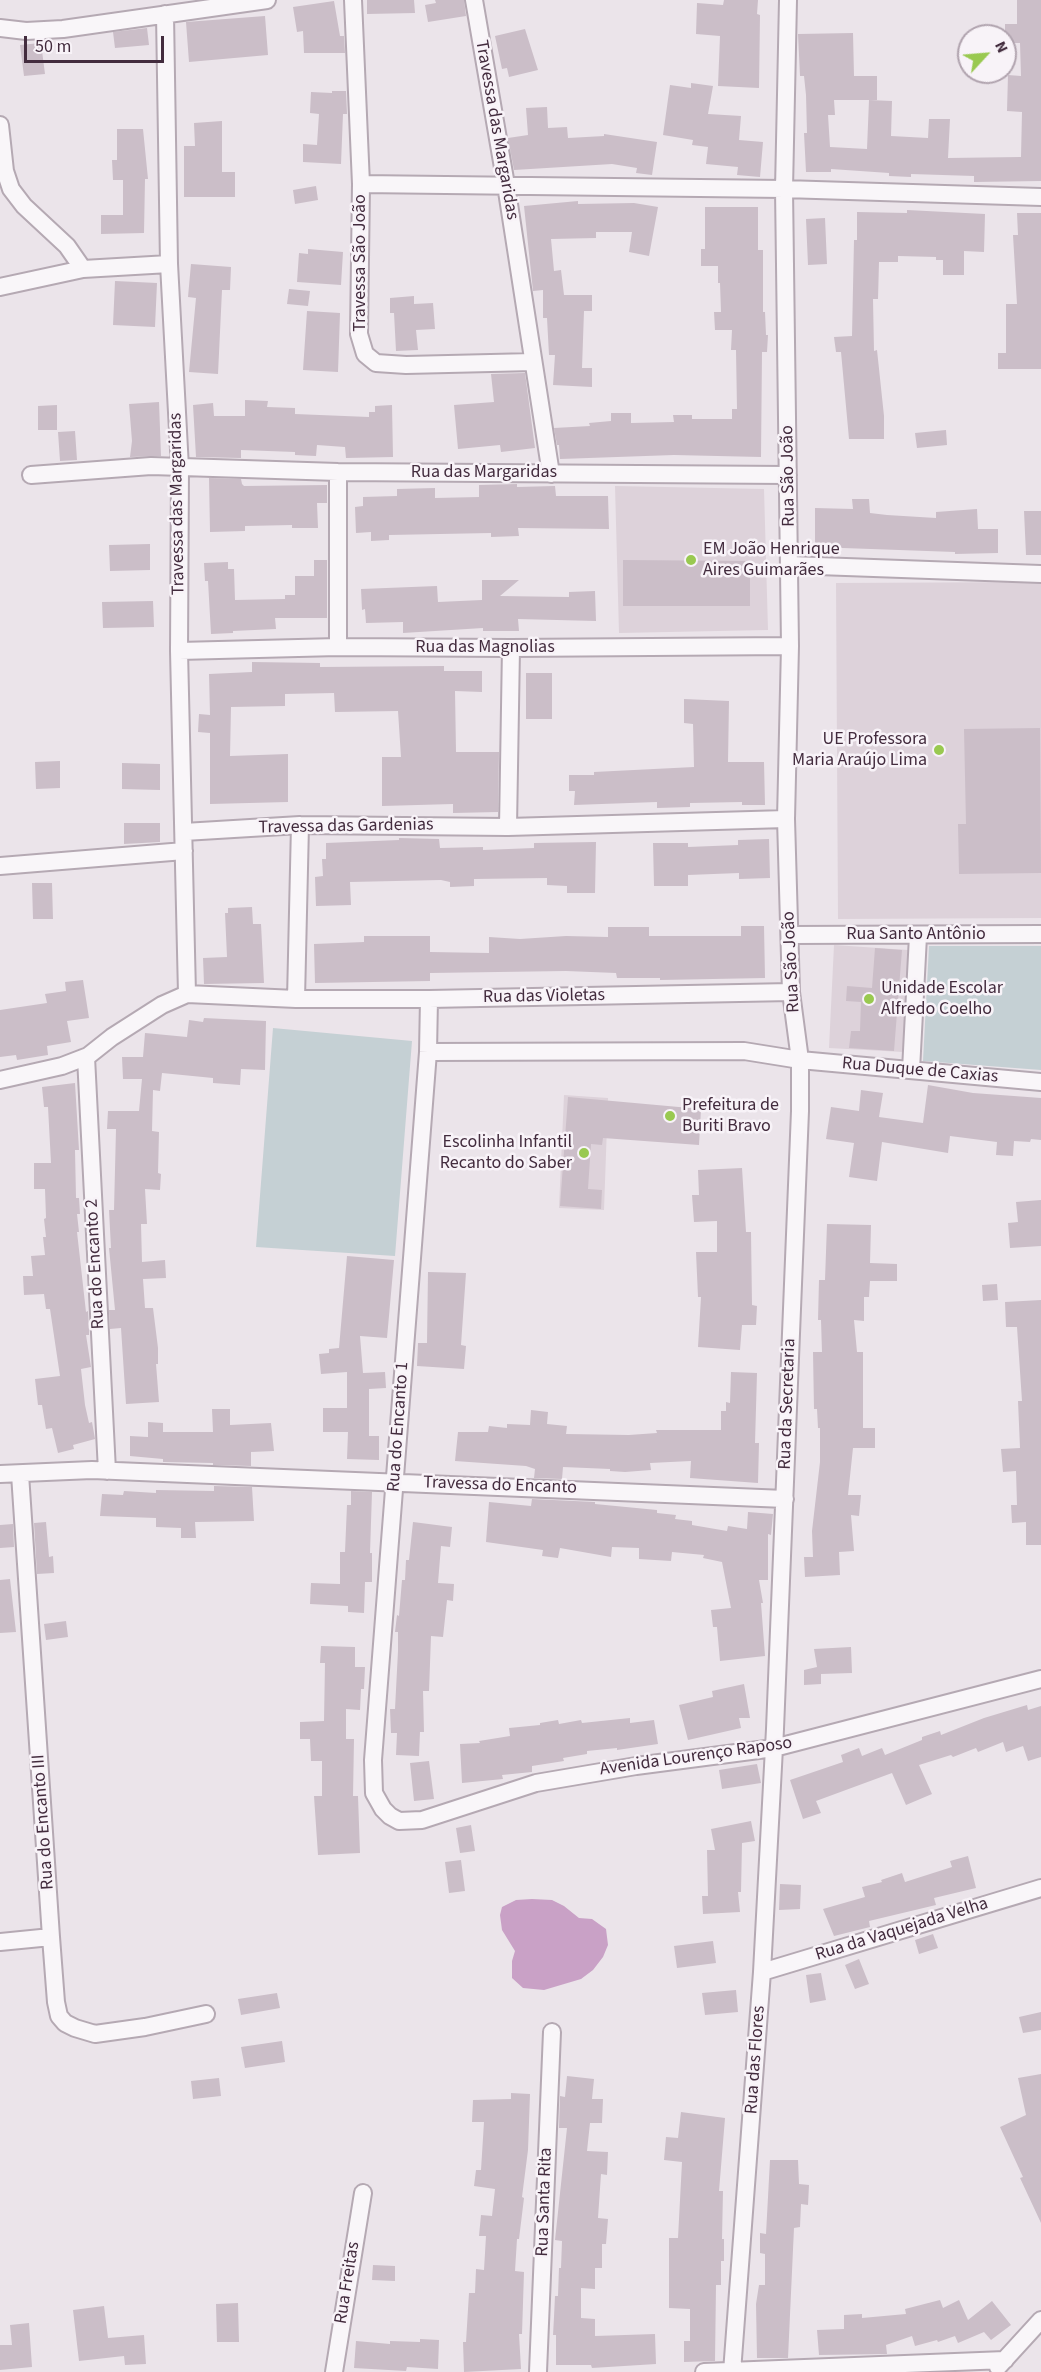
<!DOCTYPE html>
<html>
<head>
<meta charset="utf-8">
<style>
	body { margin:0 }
	#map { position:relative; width:1041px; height:2372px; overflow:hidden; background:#ebe4ea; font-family:"Source Sans 3",sans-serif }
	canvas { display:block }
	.north { position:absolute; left:957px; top:24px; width:60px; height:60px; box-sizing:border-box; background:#f8f3f8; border:2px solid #b0a3ae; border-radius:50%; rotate:64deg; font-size:16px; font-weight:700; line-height:24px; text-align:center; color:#432c3e }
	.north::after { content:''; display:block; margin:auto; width:21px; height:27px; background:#99c950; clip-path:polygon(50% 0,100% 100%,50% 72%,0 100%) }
	.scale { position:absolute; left:24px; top:36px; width:140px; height:27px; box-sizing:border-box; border:3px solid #432c3e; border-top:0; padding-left:8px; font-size:18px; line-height:21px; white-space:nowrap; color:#432c3e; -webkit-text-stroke:4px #f8f3f8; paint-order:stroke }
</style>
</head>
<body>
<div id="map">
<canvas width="1041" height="2372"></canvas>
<div class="north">N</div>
<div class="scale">50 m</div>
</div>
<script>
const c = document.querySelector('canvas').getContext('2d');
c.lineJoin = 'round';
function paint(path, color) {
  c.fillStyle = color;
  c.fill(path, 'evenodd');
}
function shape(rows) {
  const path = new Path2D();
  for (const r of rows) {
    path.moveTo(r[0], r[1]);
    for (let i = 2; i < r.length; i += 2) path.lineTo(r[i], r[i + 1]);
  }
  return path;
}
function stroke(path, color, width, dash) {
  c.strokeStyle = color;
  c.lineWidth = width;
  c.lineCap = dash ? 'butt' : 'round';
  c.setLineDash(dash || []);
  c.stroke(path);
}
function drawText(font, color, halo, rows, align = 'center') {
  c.font = font + ' "Source Sans 3",sans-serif';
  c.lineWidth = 5;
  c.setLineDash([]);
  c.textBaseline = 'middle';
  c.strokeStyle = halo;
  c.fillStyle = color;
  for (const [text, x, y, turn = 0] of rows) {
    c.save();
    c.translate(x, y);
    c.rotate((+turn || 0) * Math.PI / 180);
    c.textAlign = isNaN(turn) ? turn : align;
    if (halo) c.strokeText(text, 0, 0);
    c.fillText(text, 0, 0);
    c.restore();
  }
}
const built = shape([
	[615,486,764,489,768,630,619,633],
	[1041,582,1041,918,838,919,836,583],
	[834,945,908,950,903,1052,829,1048],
	[564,1095,608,1098,604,1210,559,1208]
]);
const green = shape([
	[929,946,1041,946,1041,1070,923,1061],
	[273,1028,412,1041,395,1256,256,1247]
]);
const water = shape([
	[532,1899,552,1900,564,1906,579,1918,592,1919,606,1929,608,1945,603,1957,593,1970,581,1979,544,1990,523,1988,512,1978,512,1961,515,1951,502,1930,500,1915,502,1907,516,1900]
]);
const building = shape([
	[367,0,414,0,415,13,367,14],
	[435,0,464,0,466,16,428,22,425,5,436,3],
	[724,0,758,0,757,14,760,15,759,88,718,86,720,36,696,34,697,3,723,5],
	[1017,0,1041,0,1041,181,974,182,974,176,911,174,911,177,889,176,889,173,831,169,831,172,806,172,804,133,807,133,806,95,804,76,800,76,798,34,853,33,854,76,877,76,877,100,834,100,835,115,828,115,830,147,867,149,869,100,892,101,891,136,928,138,929,119,950,119,948,158,1021,157,1022,112,1007,111,1008,75,1021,76,1020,43,1005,43,1005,24,1017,24],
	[334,1,340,36,344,36,345,53,304,53,303,31,297,32,293,7],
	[265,16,268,55,189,62,186,22],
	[147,28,149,45,115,48,113,32],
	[525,29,538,70,509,77,507,68,502,69,495,36],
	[41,43,45,74,24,76,20,45],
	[691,83,713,86,708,114,741,116,739,140,763,142,760,177,737,175,738,167,706,164,708,147,692,145,693,140,663,135,670,85,691,88],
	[332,91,346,91,347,114,343,114,341,164,303,162,303,144,317,145,319,114,310,113,311,92,332,93],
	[547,107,548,128,567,127,568,138,604,136,604,134,657,142,652,175,636,173,637,168,612,164,514,170,508,138,528,135,526,108],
	[222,121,222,172,235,172,235,197,184,197,184,146,195,146,194,123],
	[117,129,143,129,148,179,145,179,144,233,101,234,101,215,123,215,123,180,113,180,112,160,117,160],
	[316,186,318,200,295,204,293,190],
	[578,201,578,204,634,203,658,207,649,256,629,252,632,232,596,232,596,238,551,239,554,271,561,270,564,295,592,295,592,311,584,311,582,368,592,368,592,387,553,385,555,355,549,355,547,318,543,318,543,290,533,291,524,206],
	[705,207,758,207,758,250,763,250,763,312,765,312,766,335,768,335,767,352,762,352,761,457,674,455,560,459,559,445,557,445,554,428,590,426,589,423,611,421,611,413,631,413,631,423,674,422,673,415,692,415,692,419,732,419,732,409,737,409,736,350,731,350,732,330,715,330,714,312,721,312,720,283,718,283,718,266,701,266,701,249,705,249],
	[907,210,985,214,984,252,964,251,964,275,943,275,943,260,936,260,936,257,898,256,898,262,879,262,878,299,873,299,874,351,877,350,884,416,884,439,849,439,841,352,836,352,834,337,852,336,854,240,857,240,857,212,907,213],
	[1017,213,1041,213,1041,369,998,369,998,353,1006,353,1006,304,1017,304,1013,235,1018,235],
	[825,218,827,264,808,265,806,219],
	[308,249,343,252,341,285,297,282,299,253,308,254],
	[191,264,231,267,230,290,222,290,218,374,189,372,196,298,188,297],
	[115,281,157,283,155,327,113,325],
	[289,289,310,291,308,306,287,304],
	[414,296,414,304,433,303,435,329,416,330,418,350,396,351,394,313,390,313,390,298],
	[307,311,340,313,338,372,303,370],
	[525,373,535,448,501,452,500,445,458,449,454,405,494,402,491,374],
	[245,400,268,401,267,407,295,408,295,414,369,417,369,412,375,412,375,406,392,405,393,457,346,458,345,447,317,445,316,456,295,455,295,452,241,450,241,458,196,457,193,405,213,403,214,416,245,416],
	[159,402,161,456,130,457,132,441,129,404],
	[57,405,57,430,38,430,38,406],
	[946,430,947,445,917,448,915,433],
	[75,431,77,460,60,461,58,432],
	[209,478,241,479,242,484,244,486,327,485,327,503,317,503,318,528,292,528,292,525,245,526,245,531,210,532],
	[517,484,517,487,555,486,556,496,608,496,609,529,518,528,519,536,491,537,491,533,389,535,389,540,371,541,371,532,356,533,355,507,363,506,363,497,397,496,397,489,435,488,435,498,479,497,479,485],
	[852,499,869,499,870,513,887,515,936,518,936,512,977,509,978,529,998,529,998,553,955,554,955,552,815,547,815,508,853,509],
	[1024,511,1041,511,1041,555,1026,555],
	[150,544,150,570,110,571,109,545],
	[314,560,327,560,327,618,275,618,276,629,233,631,233,633,211,634,208,581,205,581,204,563,228,562,228,569,234,569,235,600,285,599,285,595,295,595,295,576,314,576],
	[623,560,750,561,750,606,623,606],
	[482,580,519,580,500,596,569,597,569,592,595,591,596,621,518,619,519,631,483,631,483,628,403,633,403,622,366,623,365,609,362,610,361,589,437,586,438,602,482,600],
	[153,601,154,627,103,628,102,602],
	[252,662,320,663,320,667,444,666,444,671,482,671,482,692,455,691,456,752,499,752,498,812,453,813,453,804,382,806,382,757,401,757,398,711,335,712,334,693,285,694,285,706,231,707,230,756,288,754,288,802,210,804,210,733,198,732,199,714,210,715,209,674,252,672],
	[526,673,552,673,552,719,526,719],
	[684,699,729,701,728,762,764,762,765,805,742,805,742,802,690,803,690,807,657,808,657,802,574,805,575,791,569,791,569,775,594,775,594,772,694,767,693,724,684,723],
	[1040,728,1041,873,959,874,958,824,966,824,964,729],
	[60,761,60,788,36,789,35,762],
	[122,763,160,764,160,790,122,789],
	[124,823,160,823,160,842,124,844],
	[399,838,439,839,440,848,483,847,483,850,534,848,534,843,596,842,595,893,567,893,567,886,547,885,547,878,474,879,474,886,450,887,450,882,441,880,350,882,351,905,316,906,315,877,323,876,322,859,326,859,326,843,399,840],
	[769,839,770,878,739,879,739,873,688,875,688,886,654,886,653,843,688,843,688,847,738,845,738,840],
	[32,883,52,883,53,919,33,919],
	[252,907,253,924,261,924,264,983,204,984,203,958,227,957,225,913,228,913,228,908],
	[741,926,764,926,765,978,660,980,660,978,617,978,616,973,566,971,430,973,430,981,315,983,314,944,364,942,364,936,430,936,430,952,489,953,489,937,520,939,566,936,608,937,608,927,649,927,649,936,741,936],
	[875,948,902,950,894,1051,849,1048,851,1031,860,1031,861,1002,846,1001,847,986,872,988],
	[83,980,89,1018,67,1021,71,1042,47,1046,48,1055,17,1060,16,1055,0,1057,0,1010,47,1003,45,994,66,991,65,982],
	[204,1018,266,1021,265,1070,241,1069,240,1085,213,1083,213,1078,162,1073,160,1091,153,1090,152,1131,159,1132,158,1173,161,1174,160,1190,145,1189,147,1224,141,1224,142,1262,165,1260,166,1278,143,1279,145,1308,153,1308,158,1348,158,1364,156,1364,159,1402,126,1404,121,1328,110,1329,109,1310,115,1310,109,1248,111,1248,109,1210,114,1210,116,1129,107,1129,108,1111,139,1111,142,1079,123,1079,122,1057,143,1057,145,1033,187,1037,189,1020,203,1022],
	[75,1083,79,1150,75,1150,76,1198,79,1198,80,1214,77,1214,79,1232,77,1232,86,1312,88,1311,89,1330,89,1335,86,1335,91,1367,81,1369,85,1405,89,1423,92,1422,95,1439,73,1445,74,1449,58,1453,52,1428,46,1429,42,1405,38,1405,35,1379,60,1376,50,1309,46,1309,44,1294,24,1295,23,1276,33,1276,31,1256,45,1255,43,1237,46,1237,44,1219,46,1218,45,1189,34,1189,34,1163,51,1163,48,1107,44,1107,42,1087],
	[928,1085,973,1093,1041,1098,1041,1140,1031,1139,1030,1142,1014,1141,1013,1156,996,1155,997,1142,950,1136,948,1153,882,1142,877,1181,849,1177,854,1143,826,1139,831,1107,859,1111,861,1090,883,1093,879,1117,923,1123],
	[568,1097,701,1109,699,1145,603,1138,602,1145,591,1144,588,1189,602,1190,601,1209,560,1206],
	[742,1168,746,1232,751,1232,752,1305,757,1306,756,1325,742,1325,740,1350,698,1347,701,1297,698,1297,696,1252,717,1252,717,1221,694,1222,692,1195,699,1195,698,1170],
	[1041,1200,1041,1246,1010,1248,1008,1223,1018,1222,1016,1202],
	[827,1224,871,1225,870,1263,897,1264,897,1281,870,1281,869,1297,864,1297,864,1321,854,1320,857,1352,863,1352,863,1428,875,1428,875,1448,853,1448,848,1495,861,1495,859,1516,851,1515,854,1551,839,1552,840,1575,805,1577,804,1557,813,1557,812,1531,820,1462,820,1428,818,1428,817,1409,814,1409,813,1352,822,1352,821,1320,818,1320,819,1280,825,1280],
	[347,1256,394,1260,387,1338,360,1336,363,1373,385,1372,386,1388,369,1389,369,1436,379,1436,379,1460,347,1459,348,1432,323,1432,323,1408,347,1408,347,1372,321,1374,319,1354,329,1353,329,1349,339,1348],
	[428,1272,466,1273,461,1345,466,1346,464,1369,417,1366,418,1343,427,1343],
	[997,1284,998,1300,983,1301,982,1285],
	[1041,1300,1041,1545,1026,1545,1026,1522,1012,1523,1011,1505,1017,1505,1016,1471,1003,1472,1001,1449,1020,1448,1018,1401,1022,1401,1017,1327,1006,1327,1005,1302],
	[731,1372,757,1373,755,1443,759,1443,758,1483,690,1478,691,1461,650,1463,651,1470,625,1472,610,1471,610,1469,563,1467,562,1479,534,1478,535,1469,526,1466,455,1461,458,1432,488,1432,489,1426,507,1428,507,1424,530,1425,531,1410,548,1412,547,1424,567,1426,566,1434,629,1435,657,1433,656,1430,721,1430,721,1411,726,1411,726,1402,730,1403],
	[212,1409,230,1409,230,1425,271,1423,274,1451,251,1452,251,1466,213,1465,213,1463,163,1462,163,1459,130,1456,130,1436,148,1437,148,1422,163,1423,163,1432,213,1432],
	[214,1486,252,1487,254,1521,195,1522,196,1538,181,1538,181,1528,156,1527,156,1518,100,1516,102,1494,123,1495,124,1491,156,1493,156,1490,214,1491],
	[351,1491,372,1492,370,1553,372,1553,372,1582,365,1582,364,1613,348,1612,348,1606,310,1604,311,1583,340,1584,340,1552,345,1552,347,1505,351,1505],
	[532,1499,595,1502,595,1504,657,1510,657,1513,676,1515,675,1519,692,1521,692,1525,727,1531,728,1526,747,1529,748,1512,773,1514,771,1535,768,1534,768,1580,759,1580,763,1603,761,1603,765,1656,720,1661,717,1627,713,1627,711,1610,731,1608,722,1562,703,1558,704,1555,672,1552,671,1561,639,1559,639,1548,612,1547,611,1557,560,1548,558,1558,542,1556,543,1550,486,1542,489,1502,531,1506],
	[46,1522,49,1557,53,1556,54,1573,37,1574,34,1523],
	[413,1522,452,1527,450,1547,441,1546,438,1583,454,1584,453,1601,447,1600,443,1637,431,1636,429,1691,423,1691,424,1732,420,1732,419,1756,396,1755,397,1733,391,1733,390,1709,395,1709,398,1651,398,1632,395,1632,397,1615,399,1616,402,1580,405,1580,406,1560,409,1560],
	[13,1524,14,1547,0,1548,0,1525],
	[10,1579,16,1632,0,1633,0,1580],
	[66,1621,68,1637,46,1640,44,1624],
	[321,1646,355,1647,355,1667,365,1667,364,1689,361,1689,360,1710,346,1709,346,1739,354,1739,353,1796,358,1796,360,1853,318,1855,314,1796,322,1796,322,1761,311,1761,310,1739,300,1739,300,1722,324,1721,325,1663,320,1663],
	[851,1647,852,1673,821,1674,821,1684,804,1685,804,1670,817,1667,814,1649],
	[744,1684,750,1718,739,1718,741,1728,688,1740,679,1705,713,1697,712,1691],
	[1027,1705,1028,1710,1041,1706,1041,1757,1028,1761,1023,1746,1006,1752,1003,1742,978,1752,976,1748,953,1757,951,1755,919,1765,932,1794,906,1805,892,1773,816,1801,821,1813,803,1819,790,1780,843,1762,841,1755,859,1748,862,1756,882,1748,885,1755,922,1740,922,1737,940,1731,941,1735,984,1718],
	[630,1718,630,1723,654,1720,658,1744,617,1750,617,1748,587,1751,587,1754,563,1758,564,1761,532,1766,532,1772,502,1775,503,1779,462,1783,460,1744,480,1743,479,1741,510,1736,509,1728,540,1725,540,1723,558,1720,559,1724,581,1720,582,1723],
	[429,1761,434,1799,414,1801,410,1763],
	[757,1764,761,1783,722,1789,719,1770],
	[751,1821,755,1841,742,1843,741,1892,738,1892,740,1912,703,1914,702,1896,708,1896,707,1850,715,1850,711,1829],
	[471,1825,475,1851,460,1853,456,1828],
	[968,1856,976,1888,934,1898,936,1905,869,1921,870,1927,834,1936,823,1909,865,1897,862,1887,882,1882,881,1880,902,1873,905,1882,952,1867,950,1861],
	[461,1860,465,1891,449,1893,445,1862],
	[780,1884,801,1885,800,1909,779,1910],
	[933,1934,938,1948,919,1954,915,1940],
	[713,1941,716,1963,677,1968,674,1946],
	[859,1959,869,1984,855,1989,845,1965],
	[821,1973,826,2000,810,2003,806,1975],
	[736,1990,738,2012,705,2015,702,1993],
	[277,1993,280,2008,241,2015,238,1999],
	[1041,2012,1041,2030,1023,2033,1019,2017],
	[282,2041,285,2062,245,2068,241,2047],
	[1041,2074,1041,2223,1020,2178,1023,2177,1000,2127,1026,2115,1018,2078],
	[567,2076,594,2079,592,2099,603,2099,602,2123,590,2123,587,2151,608,2152,607,2175,601,2174,598,2218,608,2219,606,2244,602,2244,602,2268,595,2268,595,2289,581,2288,581,2318,595,2319,595,2336,655,2334,656,2364,592,2368,591,2365,556,2365,556,2335,553,2335,554,2317,555,2296,558,2296,559,2268,561,2268,562,2241,555,2240,567,2128,559,2128,560,2096,565,2097],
	[219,2078,221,2096,193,2099,191,2081],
	[511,2093,530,2094,528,2150,522,2197,524,2198,519,2239,517,2239,515,2271,524,2272,522,2334,519,2334,521,2369,464,2372,463,2342,466,2342,469,2293,475,2293,476,2269,484,2270,486,2236,479,2236,481,2215,492,2216,495,2189,474,2186,476,2170,481,2170,484,2122,472,2122,473,2100,511,2099],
	[681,2112,725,2118,719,2191,723,2191,722,2239,724,2239,724,2261,721,2261,721,2285,716,2285,715,2361,684,2362,684,2341,690,2341,690,2309,669,2308,669,2238,678,2238,682,2162,664,2160,666,2137,678,2138],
	[770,2160,798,2160,799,2184,809,2185,808,2205,801,2204,800,2227,794,2228,788,2358,757,2358,756,2304,759,2285,765,2285,765,2254,760,2253,760,2233,766,2234],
	[373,2265,395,2266,395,2281,372,2280],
	[940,2300,943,2308,959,2300,968,2320,992,2301,1011,2325,991,2340,984,2332,958,2343,955,2336,938,2342,937,2340,915,2346,912,2336,886,2345,887,2354,819,2355,817,2330,844,2329,844,2315,862,2314,862,2318,906,2314,905,2309],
	[238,2303,239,2342,217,2342,216,2304],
	[104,2306,108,2338,144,2335,146,2364,125,2365,124,2356,79,2361,73,2310],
	[29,2323,32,2367,0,2370,0,2345,12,2345,10,2325],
	[420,2339,439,2340,438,2369,407,2367,406,2371,354,2368,356,2341,390,2344,390,2341,420,2342]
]);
const street = shape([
	[353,0,361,184,359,334,365,354,376,363,406,365,533,362],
	[474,0,506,185,551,474],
	[165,14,169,264,180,468,179,651,187,994],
	[0,28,26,31,63,29,267,0],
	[0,125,5,171,11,189,24,206,67,246,83,269],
	[361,184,784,189,1041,197],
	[0,287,83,269,169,264],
	[338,472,338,647],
	[31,475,151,466,338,472,788,475],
	[790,565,1041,574],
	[179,651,338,647,511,648,790,646],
	[508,827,511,648],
	[184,832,300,825,508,827,786,819],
	[0,866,184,851],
	[791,935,1041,934],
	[296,999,300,825],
	[429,999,428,1052,373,1760,374,1793,383,1809,390,1816,399,1821,422,1820,536,1783,636,1766,774,1748,1041,1679],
	[428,1052,744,1051,800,1060,1041,1082],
	[86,1057,107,1471],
	[911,1070,918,936],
	[0,1080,62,1066,88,1056,112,1037,162,1005,187,994,296,999,429,999,791,992],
	[0,1474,92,1470,785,1499],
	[20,1474,51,1937,56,2002,59,2016,65,2023,75,2028,95,2034,145,2027,206,2014],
	[0,1942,51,1937],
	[762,1972,1041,1888],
	[998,2367,1041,2320],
	[334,2372,363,2193],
	[538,2372,552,2032],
	[704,2372,1005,2360],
	[732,2372,762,1972,775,1729,800,1111,800,1060,791,992,786,819,790,646,784,189,788,0]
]);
const markers = [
	[691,560,6,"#99c950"],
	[939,750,6,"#99c950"],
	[869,999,6,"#99c950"],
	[670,1116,6,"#99c950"],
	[584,1153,6,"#99c950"]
];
const streetNames = [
	["Travessa das Margaridas",496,130,80],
	["Travessa São João",361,263,-90],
	["Rua das Margaridas",484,473],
	["Rua São João",789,476,-91],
	["Travessa das Margaridas",178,504,-91],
	["Rua das Magnolias",485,648],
	["Travessa das Gardenias",346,827,-1],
	["Rua Santo Antônio",916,935],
	["Rua São João",792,962,-93],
	["Rua das Violetas",544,997,-1],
	["Rua Duque de Caxias",920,1071,5],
	["Rua do Encanto 2",96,1264,-93],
	["Rua da Secretaria",788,1404,-88],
	["Rua do Encanto 1",399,1427,-86],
	["Travessa do Encanto",500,1486,2],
	["Avenida Lourenço Raposo",696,1757,-8],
	["Rua do Encanto III",44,1822,-94],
	["Rua da Vaquejada Velha",902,1930,-17],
	["Rua das Flores",756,2060,-86],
	["Rua Santa Rita",545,2202,-88],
	["Rua Freitas",348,2283,-81]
];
const poiNames = [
	["EM João Henrique",703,550],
	["Aires Guimarães",703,571],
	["UE Professora",927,740,"right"],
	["Maria Araújo Lima",927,761,"right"],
	["Unidade Escolar",881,989],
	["Alfredo Coelho",881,1010],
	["Prefeitura de",682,1106],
	["Buriti Bravo",682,1127],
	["Escolinha Infantil",572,1143,"right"],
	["Recanto do Saber",572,1164,"right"]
];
paint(built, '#ddd2da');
paint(green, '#c5d0d4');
paint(water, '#c9a1c6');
paint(building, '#cbbec8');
stroke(street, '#b5a9b3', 20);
stroke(street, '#f9f6f9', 16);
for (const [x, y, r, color] of markers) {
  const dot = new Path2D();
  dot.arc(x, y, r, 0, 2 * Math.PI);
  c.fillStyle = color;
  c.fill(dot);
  stroke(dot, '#f8f3f8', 2);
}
drawText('18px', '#432c3e', '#f8f3f8', streetNames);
drawText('18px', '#432c3e', '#f8f3f8', poiNames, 'left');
</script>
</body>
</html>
